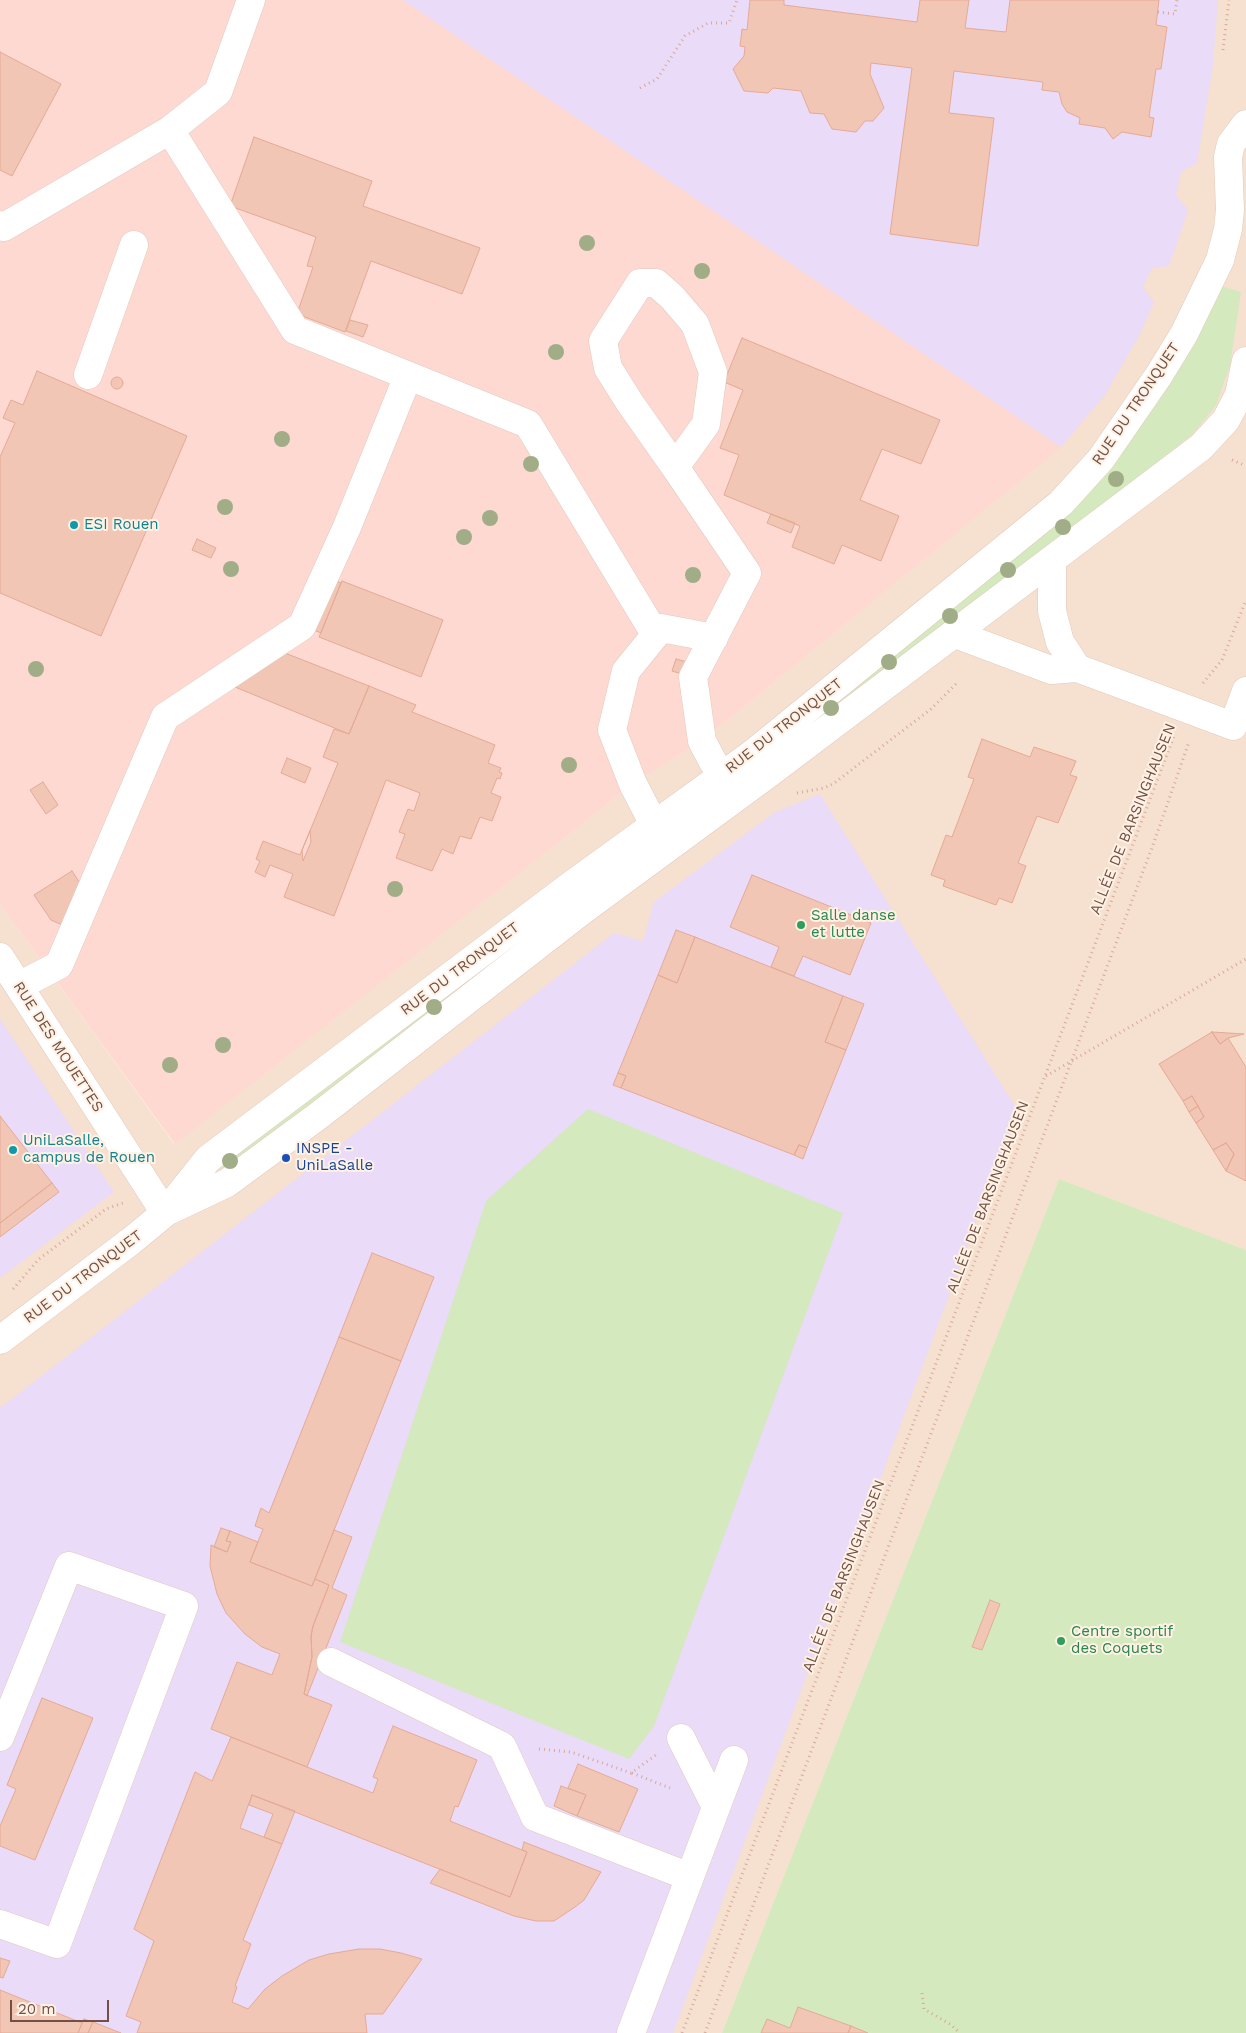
<!DOCTYPE html>
<html>
<head>
<meta charset="utf-8">
<style>
	body { margin:0 }
	#map { position:relative; width:1246px; height:2033px; overflow:hidden; background:#fcedde; font-family:"Work Sans",sans-serif }
	canvas { display:block }
	.scale { position:absolute; left:10px; top:2000px; width:99px; height:22px; box-sizing:border-box; border:2px solid #725046; border-top:0; padding-left:6px; font-size:15px; line-height:18px; white-space:nowrap; color:#725046; -webkit-text-stroke:4px #fff1e4; paint-order:stroke }
</style>
</head>
<body>
<div id="map">
<canvas width="1246" height="2033"></canvas>
<div class="scale">20 m</div>
</div>
<script>
const c = document.querySelector('canvas').getContext('2d');
c.lineJoin = 'round';
function paint(path, color) {
  c.fillStyle = color;
  c.fill(path, 'evenodd');
}
function shape(rows) {
  const path = new Path2D();
  for (const r of rows) {
    if (r.length === 3) {
      path.moveTo(r[0] + r[2], r[1]);
      path.arc(r[0], r[1], r[2], 0, 2 * Math.PI);
      continue;
    }
    path.moveTo(r[0], r[1]);
    for (let i = 2; i < r.length; i += 2) path.lineTo(r[i], r[i + 1]);
  }
  return path;
}
function stroke(path, color, width, dash) {
  c.strokeStyle = color;
  c.lineWidth = width;
  c.lineCap = dash ? 'butt' : 'round';
  c.setLineDash(dash || []);
  c.stroke(path);
}
function drawText(font, color, halo, rows, align = 'center') {
  c.font = font + ' "Work Sans",sans-serif';
  c.lineWidth = 4;
  c.setLineDash([]);
  c.textBaseline = 'middle';
  c.strokeStyle = halo;
  c.fillStyle = color;
  for (const [text, x, y, turn = 0] of rows) {
    c.save();
    c.translate(x, y);
    c.rotate((+turn || 0) * Math.PI / 180);
    c.textAlign = isNaN(turn) ? turn : align;
    if (halo) c.strokeText(text, 0, 0);
    c.fillText(text, 0, 0);
    c.restore();
  }
}
const residential = shape([
	[403,0,1246,0,1246,1250,1059,1179,722,2033,0,2033,0,904,174,1144,633,784,702,741,1060,447]
]);
const commercial = shape([
	[0,0,403,0,1061,447,702,741,633,784,175,1144,0,904]
]);
const education = shape([
	[403,0,1218,0,1213,65,1197,163,1181,172,1176,195,1188,210,1169,266,1152,268,1143,287,1154,302,1139,336,1105,395,1061,447],
	[820,794,1018,1111,673,2033,0,2033,0,1408,614,933,643,941,654,902,775,812],
	[0,1019,114,1192,0,1278]
]);
const green = shape([
	[1221,286,1241,292,1230,365,1216,405,1192,435,769,762,763,754,1056,526,1109,465],
	[579,898,226,1171,223,1169,222,1163,559,903],
	[588,1109,843,1213,654,1726,629,1759,340,1642,486,1201],
	[1059,1179,1246,1250,1246,2033,722,2033]
]);
const building = shape([
	[750,0,784,0,784,5,917,22,920,0,969,0,965,28,1006,32,1010,0,1159,0,1156,25,1167,27,1161,69,1156,69,1149,117,1154,118,1151,137,1122,132,1113,139,1105,128,1079,124,1080,118,1067,112,1062,104,1059,92,1042,90,1043,82,954,71,949,113,994,118,978,246,890,234,912,68,871,63,870,74,884,108,873,121,865,121,856,132,832,129,824,114,810,113,801,91,773,88,768,93,744,91,733,69,744,56,745,47,740,46,742,29,747,30,750,0],
	[0,52,61,84,12,176,0,170,0,52],
	[254,137,372,181,363,206,480,248,462,294,371,261,345,332,297,314,313,267,307,266,316,237,230,206,254,137],
	[350,320,368,325,363,337,346,331,350,320],
	[742,338,940,420,921,464,882,449,860,500,899,516,881,561,842,545,834,564,792,547,800,526,724,495,739,455,720,448,743,390,724,382,742,338],
	[37,371,187,436,101,636,0,593,0,457,15,423,3,418,11,400,23,405,37,371],
	[117,383,6],
	[771,514,795,523,791,533,767,523,771,514],
	[197,539,216,548,211,558,192,550,197,539],
	[334,580,341,583,321,633,314,630,334,580],
	[342,581,443,620,421,677,319,637,342,581],
	[267,646,369,686,349,734,235,687,247,657,267,646],
	[676,659,687,662,682,674,672,671,676,659],
	[369,686,416,705,412,712,495,745,488,763,501,768,499,772,502,773,500,779,497,778,491,793,501,797,492,821,480,817,471,839,460,836,453,854,442,849,432,871,396,858,405,834,399,832,408,809,414,811,420,793,386,780,334,916,284,897,293,874,270,865,265,877,255,872,260,861,256,859,263,841,300,855,338,763,323,757,334,729,349,734,369,686],
	[982,739,1030,757,1034,747,1076,761,1070,775,1077,777,1058,823,1037,816,1018,863,1026,866,1012,903,999,898,996,905,943,886,945,880,931,875,946,835,952,837,974,779,968,777,982,739],
	[287,758,311,768,305,783,281,773,287,758],
	[43,782,58,805,46,814,30,790,43,782],
	[310,831,311,842,303,861,302,850,310,831],
	[72,871,85,891,67,927,51,920,34,895,72,871],
	[752,875,871,923,850,975,803,956,794,976,771,967,779,947,730,927,752,875],
	[676,930,695,937,677,983,658,975,676,930],
	[695,937,843,996,825,1042,846,1050,807,1148,799,1145,794,1155,621,1088,626,1076,618,1073,658,975,677,983,695,937],
	[843,996,864,1004,846,1050,825,1042,843,996],
	[1212,1032,1244,1034,1228,1038,1220,1044,1212,1032],
	[1212,1032,1220,1044,1228,1038,1246,1067,1246,1181,1226,1171,1234,1154,1226,1143,1213,1150,1196,1123,1204,1117,1192,1096,1183,1101,1159,1064,1212,1032],
	[618,1073,626,1076,621,1088,613,1085,618,1073],
	[1192,1096,1198,1106,1189,1112,1183,1101,1192,1096],
	[1198,1106,1204,1117,1196,1123,1189,1112,1198,1106],
	[0,1116,52,1183,0,1223,0,1116],
	[1226,1143,1234,1154,1226,1171,1213,1150,1226,1143],
	[799,1145,807,1148,803,1159,794,1155,799,1145],
	[52,1183,59,1192,0,1237,0,1223,52,1183],
	[372,1253,434,1277,401,1361,339,1337,372,1253],
	[339,1337,401,1361,312,1586,250,1562,263,1529,255,1526,261,1508,269,1513,339,1337],
	[221,1528,230,1531,226,1541,231,1542,227,1552,214,1547,221,1528],
	[334,1530,352,1537,332,1588,347,1595,307,1696,304,1694,312,1657,311,1636,313,1626,329,1585,315,1579,334,1530],
	[230,1531,258,1542,250,1562,312,1586,315,1579,329,1585,313,1626,311,1636,312,1657,304,1694,332,1705,307,1767,211,1729,237,1662,272,1675,280,1654,262,1647,245,1634,226,1613,217,1594,210,1566,211,1545,227,1552,231,1542,226,1541,230,1531],
	[990,1600,1000,1604,982,1650,972,1647,990,1600],
	[42,1698,93,1718,35,1860,0,1846,0,1826,16,1789,7,1785,42,1698],
	[393,1726,477,1760,458,1807,455,1806,450,1821,527,1852,510,1897,252,1795,240,1828,282,1844,243,1940,251,1944,235,1986,237,1987,232,2002,248,2009,265,1989,282,1976,309,1960,329,1954,359,1949,380,1949,401,1953,422,1959,383,2014,365,2014,367,2033,137,2033,141,2022,126,2016,154,1941,134,1929,195,1772,212,1781,231,1737,373,1793,378,1779,373,1777,393,1726],
	[578,1764,638,1789,619,1832,577,1816,586,1795,568,1788,578,1764],
	[561,1786,586,1795,577,1816,554,1806,561,1786],
	[252,1795,295,1811,282,1844,264,1837,273,1814,249,1805,252,1795],
	[524,1842,601,1872,584,1900,575,1907,554,1921,536,1921,514,1916,430,1883,440,1869,510,1897,527,1852,522,1850,524,1842],
	[0,1958,10,1961,3,1978,0,1977,0,1958],
	[0,1990,82,2023,78,2033,0,2033,0,1990],
	[798,2007,851,2026,848,2033,761,2033,767,2019,790,2028,798,2007],
	[84,2019,93,2022,88,2033,78,2033,84,2019],
	[93,2022,121,2033,88,2033,93,2022],
	[851,2026,868,2033,848,2033,851,2026]
]);
const path = shape([
	[1158,12,1175,14,1177,0],
	[1223,50,1229,0],
	[640,88,657,79,685,36,708,23,729,23,737,0],
	[1232,460,1244,465],
	[1203,683,1222,660,1246,600],
	[797,793,824,788,833,784,931,709,957,683],
	[1046,1076,1246,959],
	[13,1289,39,1259,106,1209,123,1203],
	[539,1749,571,1752,631,1773,656,1755],
	[632,1773,670,1788],
	[922,1993,924,2009,950,2024,960,2033],
	[682,2033,1174,736],
	[705,2033,1153,845,1189,742]
]);
const minor = shape([
	[251,0,218,92,170,130,295,330,528,424,655,634],
	[0,225,4,227,170,130],
	[88,375,134,245],
	[675,467,630,403,608,368,603,341,640,283,656,283,672,297,695,324,713,372,706,424,675,467,747,573,693,677,702,741,713,762,732,790],
	[1052,560,1052,611,1060,642,1077,668],
	[955,634,1051,670,1077,668,1233,726,1246,691],
	[662,840,633,784,612,730,626,671,661,628,714,638],
	[0,957,165,1213],
	[19,986,59,965,165,717,302,626,347,527,408,376],
	[170,1210,227,1183,318,1116,583,910,768,774,1201,447,1226,420,1239,395,1246,361],
	[0,1340,131,1241,165,1213,208,1159,570,886,752,754,1061,503,1101,459,1159,375,1184,334,1220,260,1228,229,1230,210,1228,157,1231,144,1246,124],
	[331,1662,502,1746,535,1817,690,1877],
	[0,1737,69,1566,184,1606,57,1944,0,1924],
	[681,1738,716,1807],
	[631,2033,734,1760]
]);
const trees = [
	[587,243],
	[702,271],
	[556,352],
	[282,439],
	[531,464],
	[1116,479],
	[225,507],
	[490,518],
	[1063,527],
	[464,537],
	[231,569],
	[1008,570],
	[693,575],
	[950,616],
	[889,662],
	[36,669],
	[831,708],
	[569,765],
	[395,889],
	[434,1007],
	[223,1045],
	[170,1065],
	[230,1161]
];
const markers = [
	[74,525,5,"#0f9aa8"],
	[801,925,5,"#2e9e5b"],
	[13,1150,5,"#0f9aa8"],
	[286,1158,5,"#1a4fb4"],
	[1061,1641,5,"#2e9e5b"]
];
const streetNames = [
	["RUE DU TRONQUET",1136,404,-56],
	["RUE DU TRONQUET",784,726,-38],
	["ALLÉE DE BARSINGHAUSEN",1133,819,-68],
	["RUE DU TRONQUET",460,969,-37],
	["RUE DES MOUETTES",58,1047,57],
	["ALLÉE DE BARSINGHAUSEN",988,1197,-69],
	["RUE DU TRONQUET",83,1277,-37],
	["ALLÉE DE BARSINGHAUSEN",844,1576,-69]
];
const cultureNames = [
	["ESI Rouen",84,525],
	["UniLaSalle,",23,1141],
	["campus de Rouen",23,1158]
];
const leisureNames = [
	["Salle danse",811,916],
	["et lutte",811,933],
	["Centre sportif",1071,1632],
	["des Coquets",1071,1649]
];
const transitNames = [
	["INSPE -",296,1149],
	["UniLaSalle",296,1166]
];
paint(residential, '#f6e0cf');
paint(commercial, '#fdd9d1');
paint(education, '#eadbf8');
paint(green, '#d4e9bd');
paint(building, '#f2c6b5');
stroke(building, '#e5aa95', 1);
stroke(minor, '#e2cabd', 29);
stroke(path, '#d6a999', 3, [1, 4]);
stroke(minor, '#fff', 28);
c.fillStyle = '#a1ad86';
for (const [x, y] of trees) {
  c.beginPath();
  c.arc(x, y, 8, 0, 2 * Math.PI);
  c.fill();
}
for (const [x, y, r, color] of markers) {
  const dot = new Path2D();
  dot.arc(x, y, r, 0, 2 * Math.PI);
  c.fillStyle = color;
  c.fill(dot);
  stroke(dot, '#fff1e4', 2);
}
drawText('15px', '#725046', '#fff1e4', streetNames);
drawText('15px', '#0d838f', '#fff1e4', cultureNames, 'left');
drawText('15px', '#27864d', '#fff1e4', leisureNames, 'left');
drawText('15px', '#164399', '#fff1e4', transitNames, 'left');
</script>
</body>
</html>
